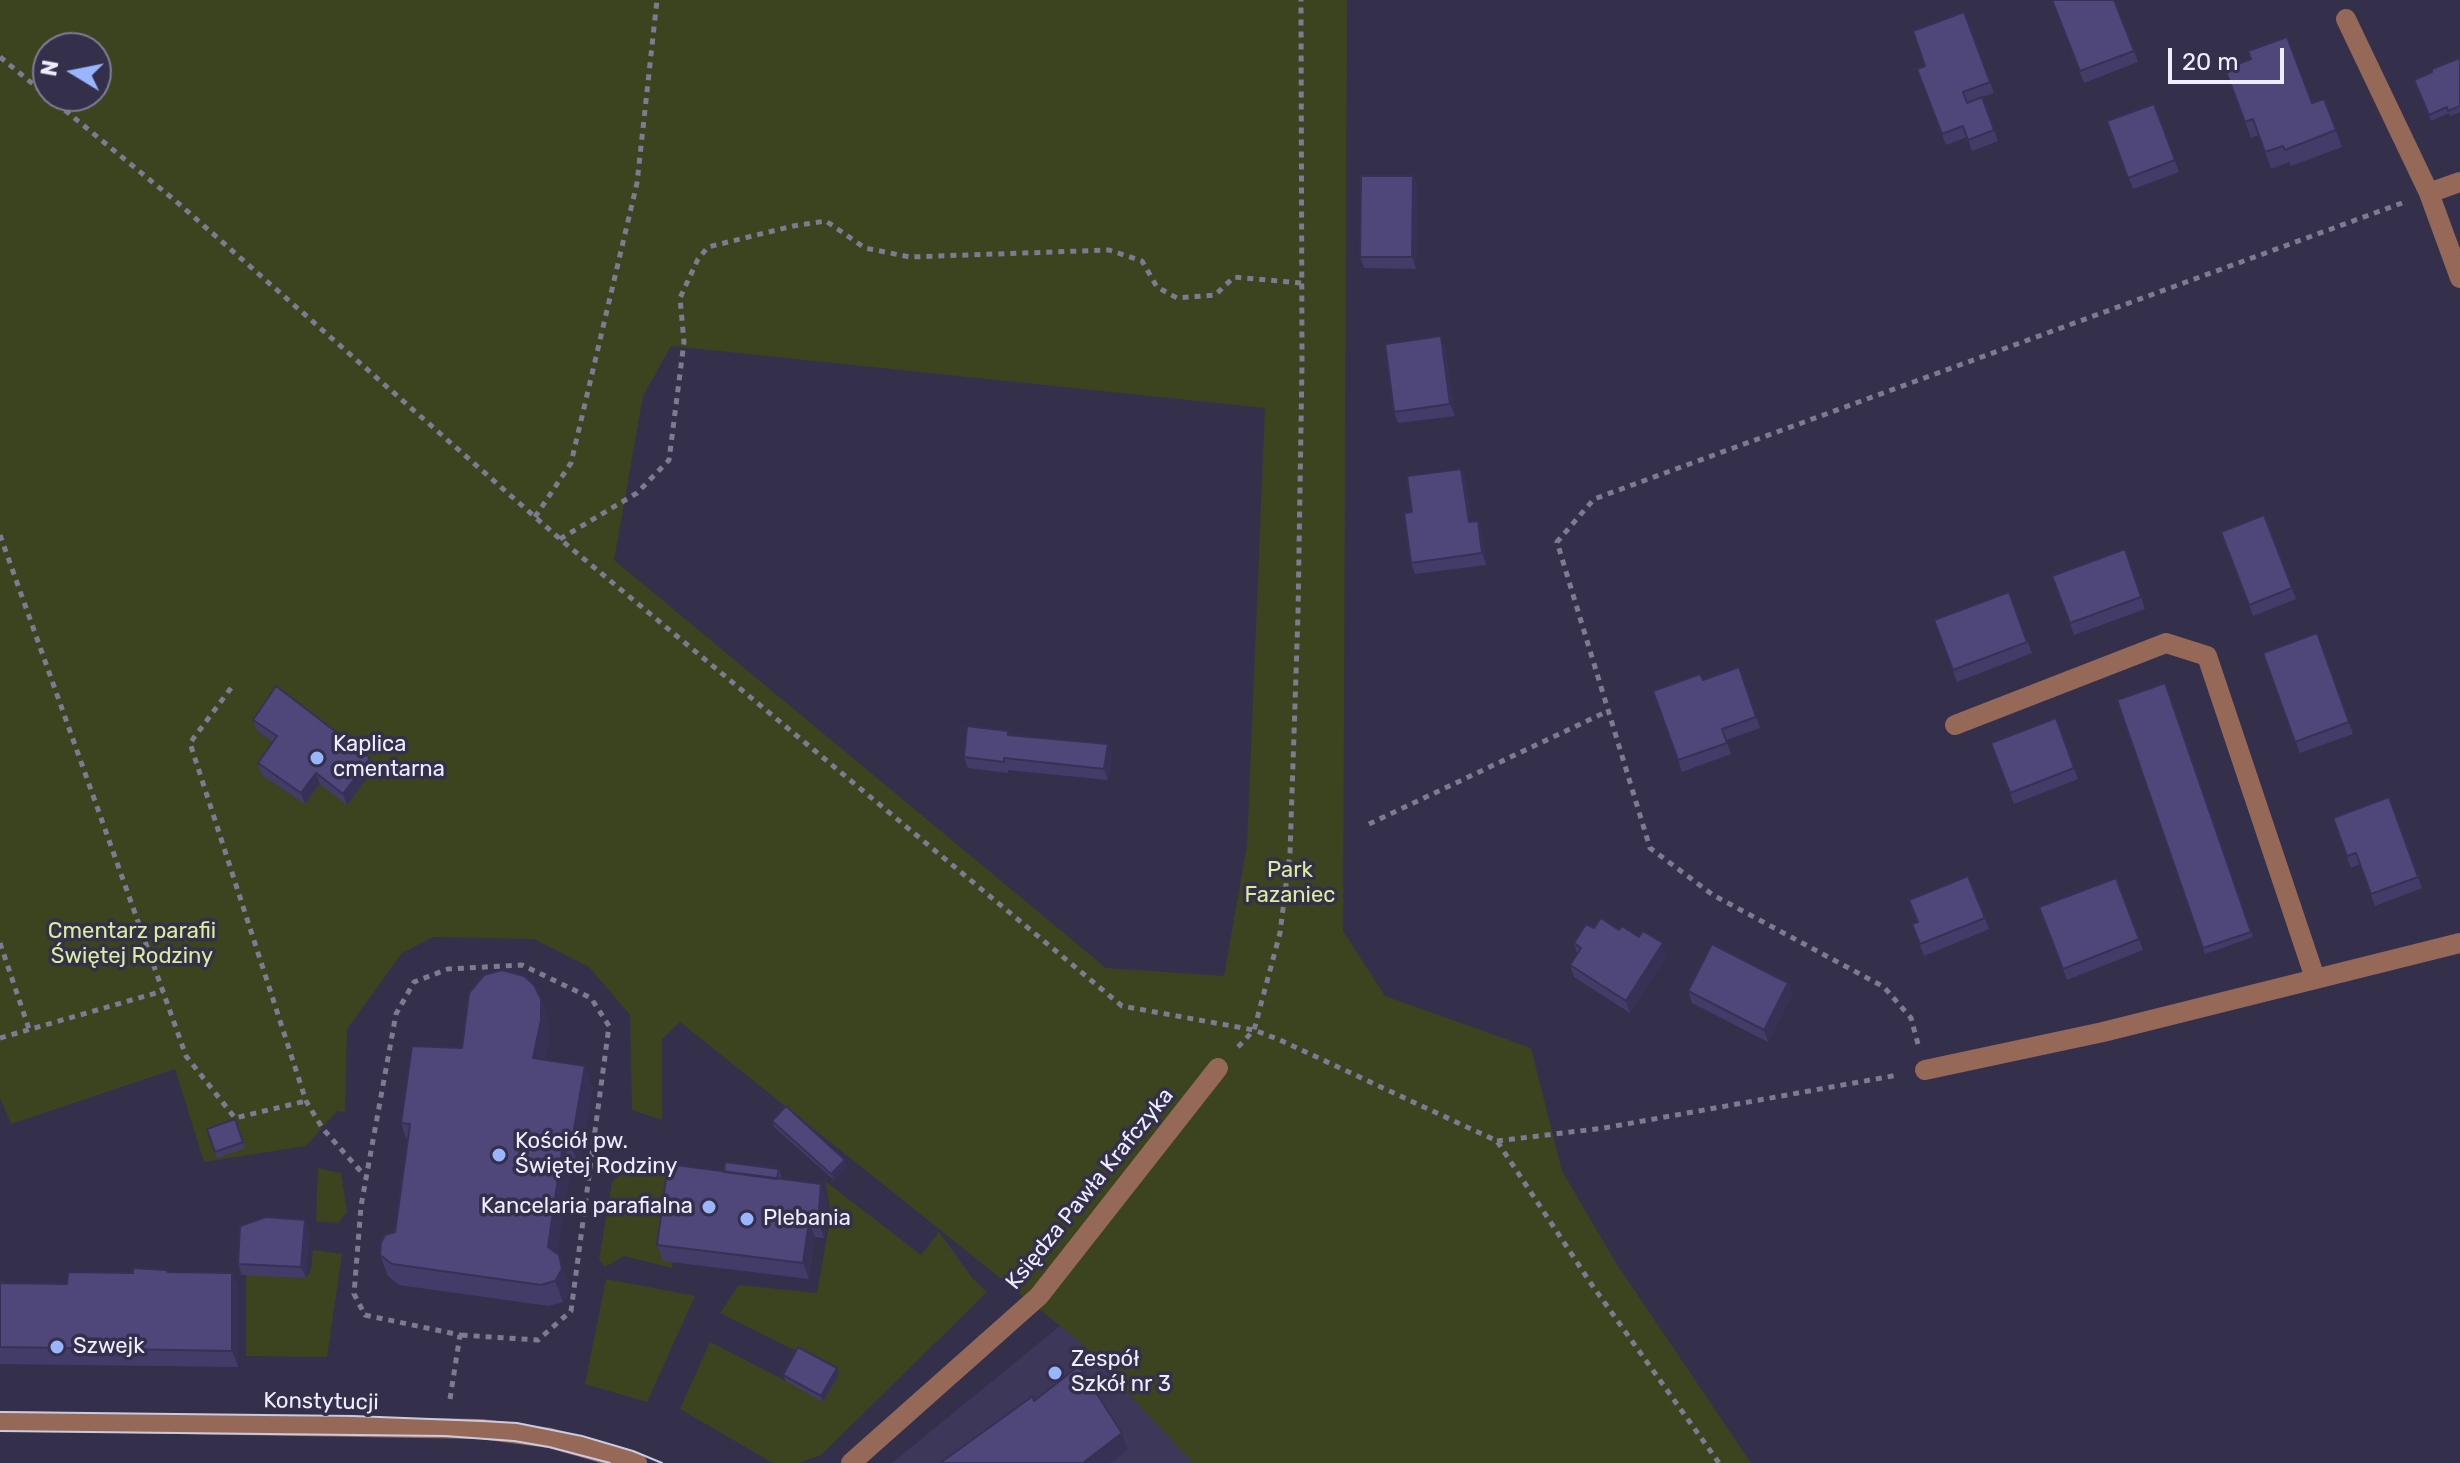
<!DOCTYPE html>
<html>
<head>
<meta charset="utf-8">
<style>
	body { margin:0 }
	#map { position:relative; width:2460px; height:1463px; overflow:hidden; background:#34304b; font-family:Rubik,sans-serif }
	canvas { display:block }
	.north { position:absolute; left:32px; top:32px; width:80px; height:80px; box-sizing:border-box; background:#34304b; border:2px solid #7e7c93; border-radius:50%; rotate:280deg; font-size:22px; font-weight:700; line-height:32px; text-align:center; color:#eeedff }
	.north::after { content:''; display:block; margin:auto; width:28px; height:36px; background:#99b5fd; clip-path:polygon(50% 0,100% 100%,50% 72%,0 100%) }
	.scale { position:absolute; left:2168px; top:48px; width:116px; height:36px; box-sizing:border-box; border:4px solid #eeedff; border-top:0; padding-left:10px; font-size:24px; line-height:28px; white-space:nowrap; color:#eeedff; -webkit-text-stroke:6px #34304b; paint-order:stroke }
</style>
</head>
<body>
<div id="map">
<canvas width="2460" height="1463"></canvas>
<div class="north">N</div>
<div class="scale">20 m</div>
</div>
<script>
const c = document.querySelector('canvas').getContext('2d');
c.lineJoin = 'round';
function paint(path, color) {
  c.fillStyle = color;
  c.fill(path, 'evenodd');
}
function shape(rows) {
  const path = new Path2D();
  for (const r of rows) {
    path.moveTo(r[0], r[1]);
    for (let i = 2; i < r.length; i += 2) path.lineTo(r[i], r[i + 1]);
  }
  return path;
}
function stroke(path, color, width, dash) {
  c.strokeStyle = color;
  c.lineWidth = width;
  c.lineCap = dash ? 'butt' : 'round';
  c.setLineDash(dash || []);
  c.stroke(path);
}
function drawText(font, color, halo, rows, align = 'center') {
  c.font = font + ' Rubik,sans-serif';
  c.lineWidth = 7;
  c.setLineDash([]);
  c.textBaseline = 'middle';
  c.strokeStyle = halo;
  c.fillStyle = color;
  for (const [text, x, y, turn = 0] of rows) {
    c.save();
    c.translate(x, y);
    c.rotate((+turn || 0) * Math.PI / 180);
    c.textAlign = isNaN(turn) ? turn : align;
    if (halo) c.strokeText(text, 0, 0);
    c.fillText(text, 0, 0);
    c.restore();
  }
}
const built = shape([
	[1060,1326,1079,1341,1193,1463,892,1463]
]);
const green = shape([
	[0,0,1347,0,1343,931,1385,996,1531,1048,1562,1171,1616,1263,1751,1463,1193,1463,1079,1341,680,1022,662,1039,662,1120,632,1110,630,1015,589,967,534,939,433,937,402,953,347,1029,345,1112,337,1111,306,1146,204,1162,175,1069,11,1124,0,1098],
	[48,48,96,48,96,96,48,96],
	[671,346,1265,408,1247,845,1224,976,1106,968,614,560,643,396],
	[257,731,372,772,320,784,281,747],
	[632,1164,657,1168,682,1192,672,1268,624,1256,605,1267,599,1260,612,1182],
	[318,1168,341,1173,347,1212,338,1223,316,1221],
	[825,1181,921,1255,939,1232,973,1279,987,1292,821,1455,799,1463,773,1463,680,1409,710,1342,786,1381,800,1353,720,1313,739,1285,817,1293,831,1214],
	[313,1250,342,1254,327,1357,246,1356,246,1274,306,1278,311,1270],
	[606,1279,695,1296,647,1402,585,1384]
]);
const path = shape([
	[0,57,178,203,560,539,1122,1006,1254,1030,1280,1040,1497,1141,1592,1285,1719,1463],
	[535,517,571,463,637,183,657,0],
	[0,535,186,1056,235,1118,306,1101],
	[560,539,637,493,669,460,684,342,680,298,698,259,708,247,793,226,826,221,865,248,910,257,1109,250,1142,261,1157,287,1177,298,1215,295,1234,277,1301,283],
	[231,688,190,743,306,1101,323,1129,365,1176],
	[1369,824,1608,711],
	[0,943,29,1029],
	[0,1038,163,991],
	[1918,1044,1911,1018,1884,987,1713,895,1650,848,1557,542,1594,499,2402,203],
	[1238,1047,1254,1030,1280,933,1290,853,1298,614,1302,365,1301,0],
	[1497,1141,1604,1128,1898,1075],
	[450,1399,460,1335,365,1315,354,1294,361,1206,396,1014,414,982,448,969,522,965,591,998,609,1026,571,1311,538,1340,460,1335]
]);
const minor = shape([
	[2346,19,2429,193,2460,278],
	[2429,193,2460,182],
	[1955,725,2166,643,2207,656,2315,978],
	[1925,1070,2103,1032,2460,943],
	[0,1421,481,1429,550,1438,637,1463],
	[851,1463,1039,1296,1218,1068]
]);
const tram = shape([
	[0,1412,353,1416,482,1421,517,1423,582,1436,633,1451,662,1463],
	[0,1431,445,1436,514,1441,549,1447,610,1463]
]);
const wall = shape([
	[2052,0,2134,51,2138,62,2084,83],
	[1964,12,1994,93,1982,97,1998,141,1972,151,1967,137,1946,145,1917,69,1925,66],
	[2460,58,2460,112,2450,116,2449,113,2431,121,2414,80],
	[2225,69,2312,103,2324,99,2342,147,2291,166,2289,162,2271,169,2259,135,2251,138],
	[2154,104,2179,172,2133,189,2107,121],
	[1413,176,1417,187,1416,269,1364,268,1360,257],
	[1441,336,1445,348,1455,416,1398,423,1394,412],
	[1461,469,1466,480,1471,522,1478,521,1482,532,1486,565,1415,574,1411,563,1412,512],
	[2264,515,2296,599,2253,616,2221,532],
	[2125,549,2145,609,2074,635,2052,576],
	[2009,592,2032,653,1957,682,1934,620],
	[2317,633,2353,734,2300,753,2263,653],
	[1739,667,1760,728,1726,740,1731,754,1682,772,1678,760,1703,680],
	[2165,683,2253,937,2205,954,2117,700],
	[2056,718,2078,779,2014,804,1991,743],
	[253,720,374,769,347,805,320,784,305,804,262,775,258,763,273,742,257,731],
	[1009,735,1112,756,1108,780,1008,770,1008,773,968,768,964,757],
	[2389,797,2422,888,2375,906,2360,864,2351,868,2333,818],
	[1968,876,1989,929,1924,956,1912,924,1917,923],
	[2116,878,2143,950,2067,980,2039,907],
	[1594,928,1619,930,1639,937,1667,955,1630,1013,1574,977,1570,965,1577,953,1574,943],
	[1788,983,1792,994,1768,1042,1692,1003,1688,991],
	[541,999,548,1020,549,1041,545,1060,593,1087,579,1167,571,1165,557,1254,566,1277,570,1290,563,1302,549,1306,399,1285,388,1276,380,1255,395,1232,407,1141,401,1123,462,1048],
	[235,1119,245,1148,217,1158,207,1129],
	[772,1121,847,1166,834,1180,774,1127],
	[779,1169,781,1175,780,1179,821,1184,827,1201,824,1238,815,1237,809,1279,663,1261,657,1245,724,1172],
	[305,1220,309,1231,306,1278,242,1275,238,1264],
	[168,1272,232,1273,238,1289,238,1367,0,1364,0,1283,67,1284],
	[839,1374,823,1402,786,1381,783,1375]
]);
const shadedWall = shape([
	[1413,176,1417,187,1416,269,1412,257],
	[1441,336,1445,348,1455,416,1450,404],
	[1461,469,1466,480,1473,534,1469,522],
	[1478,521,1482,532,1486,565,1482,553],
	[1108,744,1112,756,1108,780,1104,769],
	[370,758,374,769,347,805,343,794],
	[316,773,320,784,305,804,301,793],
	[1663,943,1667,955,1630,1013,1626,1001],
	[1788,983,1792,994,1768,1042,1764,1030],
	[541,999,548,1020,549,1041,541,1079,533,1058],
	[585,1066,593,1087,579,1167,571,1146],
	[563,1144,571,1165,555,1268,548,1247],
	[845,1160,847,1166,834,1180,831,1174],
	[821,1184,827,1201,824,1238,818,1222],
	[305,1220,309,1231,306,1278,301,1267],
	[809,1221,815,1237,809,1279,803,1263],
	[559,1255,570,1290,563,1302,555,1281],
	[232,1273,238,1289,238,1367,232,1351],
	[837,1368,839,1374,823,1402,821,1396],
	[1122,1433,1128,1450,1110,1463,1083,1463]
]);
const building = shape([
	[2052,0,2114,0,2134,51,2080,71,2052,0],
	[1964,12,1990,82,1963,92,1967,103,1982,97,1994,130,1968,140,1963,126,1942,134,1917,69,1925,66,1913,31,1964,12],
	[2287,37,2312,103,2324,99,2336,130,2285,150,2283,146,2265,152,2253,119,2245,122,2225,69,2251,59,2248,51,2287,37],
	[2460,58,2460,106,2448,111,2447,107,2429,115,2414,80,2432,72,2432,69,2460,58],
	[2154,104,2175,160,2128,178,2107,121,2154,104],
	[1361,176,1413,176,1412,257,1360,257,1361,176],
	[1441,336,1450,404,1394,412,1385,344,1441,336],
	[1461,469,1469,522,1478,521,1482,553,1411,563,1404,513,1412,512,1407,476,1461,469],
	[2264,515,2292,588,2249,605,2221,532,2264,515],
	[2125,549,2141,597,2070,623,2052,576,2125,549],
	[2009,592,2027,642,1953,670,1934,620,2009,592],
	[2317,633,2349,722,2295,742,2263,653,2317,633],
	[1739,667,1756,717,1722,729,1727,743,1678,760,1653,691,1700,674,1703,680,1739,667],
	[2165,683,2251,932,2203,948,2117,700,2165,683],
	[276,686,370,758,343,794,316,773,301,793,258,763,277,736,253,720,276,686],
	[2056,718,2074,768,2010,793,1991,743,2056,718],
	[967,726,1008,731,1008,735,1108,744,1104,769,1004,758,1004,762,964,757,967,726],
	[2389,797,2418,877,2371,894,2356,853,2347,856,2333,818,2389,797],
	[1968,876,1985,918,1920,944,1912,924,1918,922,1909,900,1968,876],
	[2116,878,2139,939,2063,969,2039,907,2116,878],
	[1601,918,1619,930,1622,926,1639,937,1643,931,1663,943,1626,1001,1570,965,1581,948,1574,943,1586,924,1594,928,1601,918],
	[1712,944,1788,983,1764,1030,1688,991,1712,944],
	[502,970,524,976,534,985,541,999,541,1020,533,1058,585,1066,571,1146,563,1144,548,1247,559,1255,562,1269,555,1281,541,1285,392,1264,380,1255,381,1243,385,1235,395,1232,410,1124,401,1123,412,1046,462,1048,469,993,484,975,502,970],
	[786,1106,845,1160,831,1174,772,1121,786,1106],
	[235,1119,243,1142,215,1152,207,1129,235,1119],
	[725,1162,779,1169,777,1179,724,1172,725,1162],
	[668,1164,821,1184,818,1222,809,1221,803,1263,657,1245,668,1164],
	[266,1217,305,1220,301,1267,238,1264,240,1226,266,1217],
	[133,1268,166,1270,168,1272,232,1273,232,1351,0,1347,0,1283,67,1284,68,1272,133,1273,133,1268],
	[798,1347,837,1368,821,1396,783,1375,798,1347],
	[1079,1366,1122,1433,1083,1463,940,1463,1033,1396,1034,1401,1079,1366]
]);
const markers = [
	[317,758,8,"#99b5fd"],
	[499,1155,8,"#99b5fd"],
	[709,1207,8,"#99b5fd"],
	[747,1219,8,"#99b5fd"],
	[57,1347,8,"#99b5fd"],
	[1055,1373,8,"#99b5fd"]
];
const poiNames = [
	["Kaplica",333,745],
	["cmentarna",333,770],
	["Kościół pw.",515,1142],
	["Świętej Rodziny",515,1167],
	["Kancelaria parafialna",693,1207,"right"],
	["Plebania",763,1219],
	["Szwejk",73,1347],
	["Zespół",1071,1360],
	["Szkół nr 3",1071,1385]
];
const parkNames = [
	["Park",1290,871],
	["Fazaniec",1290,896],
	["Cmentarz parafii",132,932],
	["Świętej Rodziny",132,957]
];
const streetNames = [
	["Księdza Pawła Krafczyka",1090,1189,-51],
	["Konstytucji",321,1402,1]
];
paint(built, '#3d385a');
paint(green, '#3b441f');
stroke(path, '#7d7a91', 5, [6, 6]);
stroke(minor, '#966858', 20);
stroke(tram, '#cccade', 2);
paint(wall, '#443c68');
paint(shadedWall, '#373155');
paint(building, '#4f4679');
stroke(building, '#373155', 2);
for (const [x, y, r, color] of markers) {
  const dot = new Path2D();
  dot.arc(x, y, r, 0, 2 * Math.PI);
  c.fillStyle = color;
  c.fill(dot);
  stroke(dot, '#34304b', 3);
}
drawText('22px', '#eeedff', '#34304b', poiNames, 'left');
drawText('22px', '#d8ef99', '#34304b', parkNames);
drawText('22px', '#eeedff', '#34304b', streetNames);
</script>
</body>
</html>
